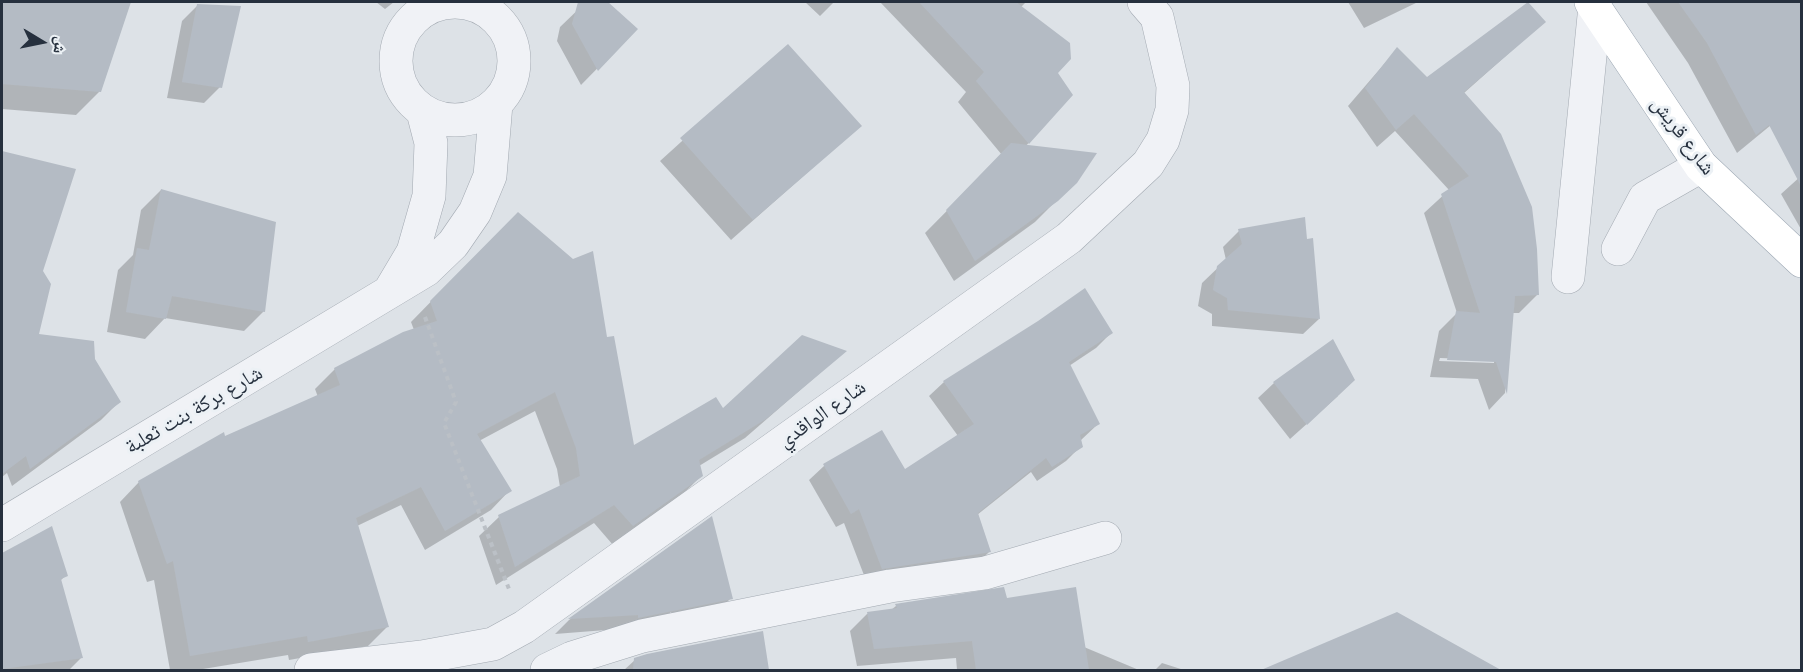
<!DOCTYPE html>
<html>
<head>
<meta charset="utf-8">
<style>
	body { margin:0 }
	#map { position:relative; width:1803px; height:672px; overflow:hidden; background:#dde2e7; font-family:Montserrat,"Noto Naskh Arabic",sans-serif }
	canvas { display:block }
	.frame { position:absolute; inset:0; border:3px solid #26303e; pointer-events:none }
	.north { position:absolute; left:12px; top:12px; width:60px; height:60px; -webkit-text-stroke:4px #ecf1f5; paint-order:stroke; rotate:100deg; font-size:16px; font-weight:700; line-height:24px; text-align:center; color:#26303e }
	.north::after { content:''; display:block; margin:auto; width:21px; height:27px; background:#26303e; clip-path:polygon(50% 0,100% 100%,50% 72%,0 100%) }
</style>
</head>
<body>
<div id="map">
<canvas width="1803" height="672"></canvas>
<div class="frame"></div>
<div class="north">ش</div>
</div>
<script>
const c = document.querySelector('canvas').getContext('2d');
c.lineJoin = 'round';
function paint(path, color) {
  c.fillStyle = color;
  c.fill(path, 'evenodd');
}
function shape(rows) {
  const path = new Path2D();
  for (const r of rows) {
    if (r.length === 3) {
      path.moveTo(r[0] + r[2], r[1]);
      path.arc(r[0], r[1], r[2], 0, 2 * Math.PI);
      continue;
    }
    path.moveTo(r[0], r[1]);
    for (let i = 2; i < r.length; i += 2) path.lineTo(r[i], r[i + 1]);
  }
  return path;
}
function stroke(path, color, width, dash) {
  c.strokeStyle = color;
  c.lineWidth = width;
  c.lineCap = dash ? 'butt' : 'round';
  c.setLineDash(dash || []);
  c.stroke(path);
}
function drawText(font, color, halo, rows, align = 'center') {
  c.font = font + ' Montserrat,"Noto Naskh Arabic",sans-serif';
  c.lineWidth = 6;
  c.setLineDash([]);
  c.textBaseline = 'middle';
  c.strokeStyle = halo;
  c.fillStyle = color;
  for (const [text, x, y, turn = 0] of rows) {
    c.save();
    c.translate(x, y);
    c.rotate((+turn || 0) * Math.PI / 180);
    c.textAlign = isNaN(turn) ? turn : align;
    if (halo) c.strokeText(text, 0, 0);
    c.fillText(text, 0, 0);
    c.restore();
  }
}
const shadow = shape([
	[2,2,128,2,100,91,76,115,2,109],
	[376,2,394,2,385,9],
	[586,2,606,2,636,29,581,85,557,41,560,27],
	[805,2,834,2,820,16],
	[880,2,1026,2,1021,7,1056,73,1071,95,1025,147,1075,182,1035,222,954,281,925,233,1002,155,958,102,966,92],
	[1348,2,1418,2,1364,28],
	[1646,2,1802,2,1802,109,1782,116,1737,153,1688,63],
	[198,5,220,87,204,103,167,98,182,21],
	[1544,22,1464,93,1537,295,1519,313,1512,313,1505,393,1489,410,1478,379,1430,377,1439,331,1457,313,1424,213,1449,190,1395,131,1377,147,1348,106,1397,49,1426,79],
	[1440,358,1494,360,1494,363,1439,361],
	[787,46,860,126,731,240,660,161],
	[2,152,74,170,41,271,38,335,93,360,119,402,101,420,12,486,7,473,2,477],
	[1802,175,1802,231,1781,194],
	[161,190,264,311,244,331,165,318,145,339,107,332,118,270,133,255,141,210],
	[1239,231,1319,319,1303,334,1212,326,1212,314,1198,306,1202,283,1226,260,1223,247],
	[498,233,606,339,633,448,723,410,844,352,745,438,699,466,701,476,681,496,613,545,594,523,496,585,479,536,499,517,560,487,557,469,535,411,479,441,510,490,491,510,425,550,401,505,357,526,387,627,368,646,289,660,288,655,197,670,170,670,154,580,147,582,120,502,139,482,224,438,318,397,315,389,335,369,414,330,411,322],
	[1039,323,1111,333,1096,348,1069,366,1098,424,1080,441,1081,446,1066,461,1037,481,1031,472,977,515,990,551,975,566,867,583,844,523,836,527,809,480,824,466,882,432,905,471,958,436,929,396,944,382],
	[1333,342,1338,396,1290,439,1258,398,1274,383],
	[711,518,731,598,715,614,674,622,671,612,657,626,555,634,569,620],
	[51,528,66,575,60,581,81,658,69,670,2,670,2,554],
	[1006,600,1084,647,1139,670,957,670,956,658,857,666,850,631,867,614,891,610,896,606],
	[1397,613,1498,670,1284,670,1299,656],
	[762,633,767,670,686,670,684,661],
	[672,651,671,670,624,670,635,660],
	[1162,663,1184,670,1155,670]
]);
const building = shape([
	[2,2,131,2,101,92,2,84],
	[578,2,608,2,638,29,598,71,572,24],
	[919,2,1016,2,1070,43,1071,59,1058,73,1073,95,1029,144,976,81,984,72],
	[1528,2,1546,22,1464,92,1501,134,1532,207,1537,249,1539,295,1515,296,1507,394,1496,362,1447,360,1456,311,1480,313,1441,194,1469,176,1414,114,1396,130,1365,88,1397,47,1427,77],
	[1678,2,1802,2,1802,188,1769,125,1756,135,1707,43],
	[197,4,241,6,222,88,182,82],
	[788,44,862,126,753,220,680,138],
	[1011,143,1097,153,1077,183,1058,201,975,261,946,210],
	[2,151,76,169,43,271,51,284,39,334,94,341,95,359,121,402,30,469,26,456,2,474],
	[161,189,276,222,265,312,172,296,166,319,126,312,137,248,149,250],
	[518,212,573,259,593,251,607,337,614,336,634,445,716,397,723,408,802,335,847,351,766,419,699,460,703,476,633,526,614,505,515,567,498,515,580,476,576,448,555,392,477,434,512,491,445,531,421,487,356,518,389,627,308,642,307,636,190,656,173,561,167,564,138,481,224,432,225,436,340,385,334,368,403,332,437,321,430,301],
	[1305,217,1307,239,1313,238,1320,319,1228,310,1227,298,1213,290,1217,266,1242,244,1238,229],
	[1085,288,1113,333,1069,362,1100,424,1080,435,1083,447,1052,467,1046,458,978,513,991,552,882,569,859,509,851,514,823,464,882,430,905,469,974,424,943,381,1038,321],
	[1333,339,1355,380,1307,425,1273,382],
	[712,516,733,599,638,618,638,615,568,619],
	[52,526,68,576,61,579,83,658,2,669,2,553],
	[1004,587,1007,598,1076,587,1089,670,976,670,972,641,874,649,867,612,897,608,895,604],
	[1397,612,1501,670,1261,670],
	[763,631,769,670,633,670,634,658,647,654]
]);
const path = shape([
	[425,317,456,402,444,423,509,589]
]);
const minor = shape([
	[455,61,59],
	[1618,249,1645,198,1701,166],
	[1568,277,1595,6],
	[391,289,413,252,429,196,431,143,423,112],
	[2,525,426,270,453,244,475,212,490,176,496,104],
	[311,670,422,657,493,644,524,627,1069,238,1148,164,1163,140,1172,110,1173,86,1157,17,1144,2],
	[547,670,572,658,642,636,890,586,985,573,1105,538]
]);
const major = shape([
	[1591,2,1701,166,1802,261]
]);
const streetNames = [
	["شارع قريش",1683,136,53],
	["شارع بركة بنت ثعلبة",194,410,-30],
	["شارع الواقدي",822,414,-35]
];
paint(shadow, '#0003');
paint(building, '#b4bbc4');
stroke(minor, '#a2a9b1', 34);
stroke(major, '#9ca7b3', 34);
stroke(path, '#bbc0c6', 4, [4.5, 4.5]);
stroke(minor, '#f0f2f6', 33);
stroke(major, '#fff', 33);
drawText('21px', '#26303e', '#ecf1f5', streetNames);
</script>
</body>
</html>
